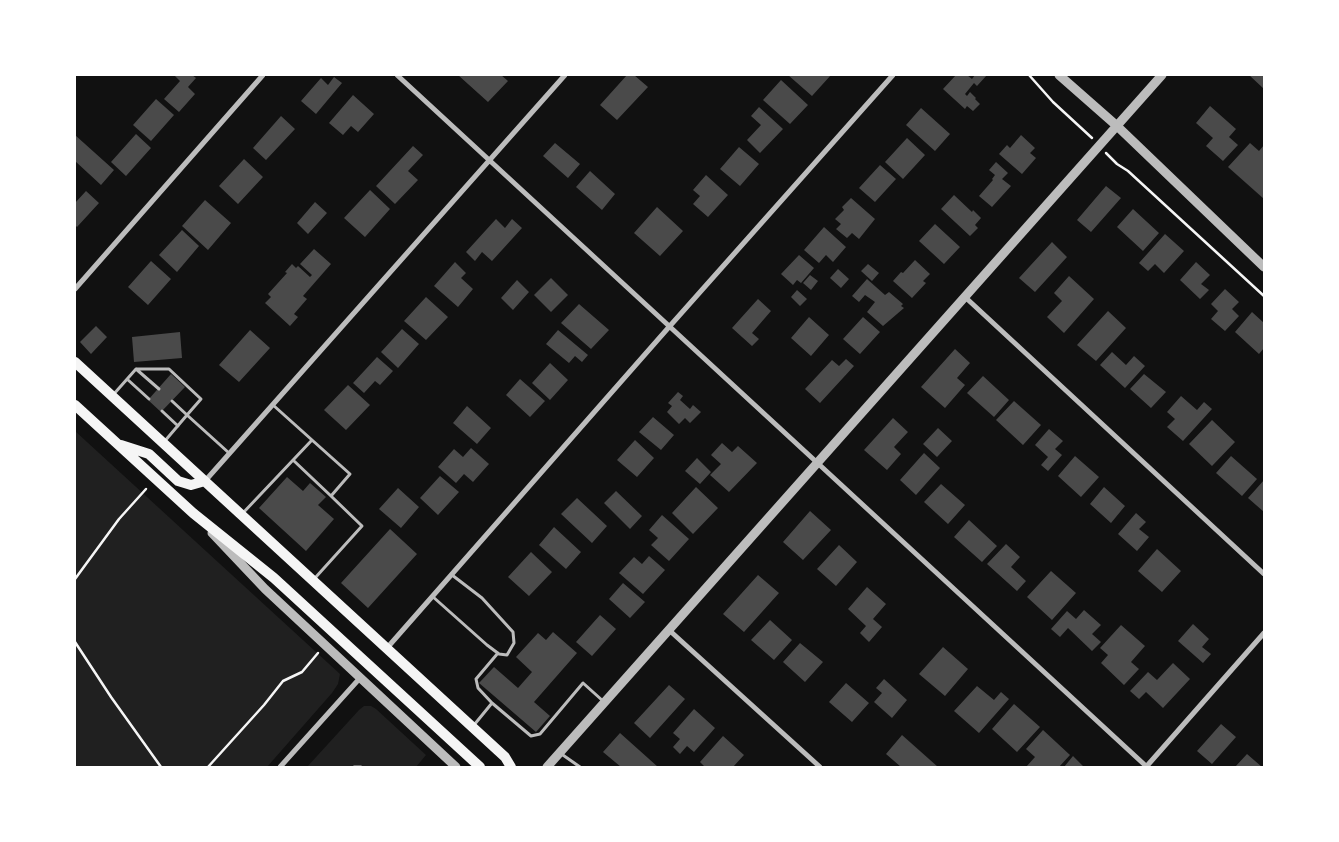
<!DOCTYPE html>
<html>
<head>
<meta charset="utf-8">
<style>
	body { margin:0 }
	#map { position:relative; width:1339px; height:842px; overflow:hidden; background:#111; font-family:"Varela Round",sans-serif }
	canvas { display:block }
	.frame { position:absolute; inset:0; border:76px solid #fff; pointer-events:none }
</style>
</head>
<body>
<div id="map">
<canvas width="1339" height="842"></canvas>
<div class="frame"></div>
</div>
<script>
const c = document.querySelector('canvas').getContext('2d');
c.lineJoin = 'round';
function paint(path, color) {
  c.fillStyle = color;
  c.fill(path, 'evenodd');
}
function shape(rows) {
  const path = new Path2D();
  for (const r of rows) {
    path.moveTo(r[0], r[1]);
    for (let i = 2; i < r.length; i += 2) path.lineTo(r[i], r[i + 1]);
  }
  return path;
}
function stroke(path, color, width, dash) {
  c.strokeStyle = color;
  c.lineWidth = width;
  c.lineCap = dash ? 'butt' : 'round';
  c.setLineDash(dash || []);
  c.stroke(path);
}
const green = shape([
	[75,431,340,674,338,684,332,693,267,767,75,767],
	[364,706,371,706,376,709,426,755,416,767,307,767,359,710]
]);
const building = shape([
	[174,75,192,75,196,78,188,87,195,94,179,112,164,99,180,81],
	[458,75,501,75,508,81,488,102],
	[627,75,634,75,648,87,617,120,600,105],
	[788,75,831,75,812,96],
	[956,75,967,75,972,79,975,75,987,75,977,86,974,83,965,94,967,96,970,92,976,98,975,99,980,104,973,111,967,106,965,109,943,89],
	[1249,75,1264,75,1264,89],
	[334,77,342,83,316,114,301,101,321,78,328,85],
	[781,80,808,105,790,124,763,100],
	[353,95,374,114,358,132,351,126,343,135,329,123],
	[156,99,174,115,151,141,133,125],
	[1210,106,1236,129,1229,137,1238,145,1223,161,1206,146,1213,138,1196,123],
	[759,107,783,129,760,153,747,140,761,125,751,116],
	[921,108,950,134,935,151,906,125],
	[281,116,295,129,266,160,253,148],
	[136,134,151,148,126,176,111,162],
	[75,135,114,170,101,185,75,161],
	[1021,135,1035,148,1030,153,1036,158,1022,174,999,154,1007,145,1010,148],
	[907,138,925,155,903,179,885,162],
	[555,143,580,164,568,178,543,156],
	[1250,143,1259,151,1264,145,1264,199,1228,167],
	[413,146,423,155,408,171,418,180,395,204,376,186],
	[739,147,759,164,740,186,720,169],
	[244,159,263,177,238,204,219,186],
	[996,162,1008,173,1002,179,1011,186,992,207,979,196,993,180,992,179,995,175,989,170],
	[880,165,896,179,875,202,859,188],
	[590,171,615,194,602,210,576,187],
	[706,175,728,195,708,217,693,204,700,196,693,190],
	[1106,186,1121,198,1091,232,1077,220],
	[370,190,390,209,365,237,344,218],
	[86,191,99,203,77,227,75,225,75,203],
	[954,195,972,212,973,210,981,218,975,225,978,228,970,236,941,209],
	[851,198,875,219,859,239,852,233,847,238,836,229,841,224,835,219,844,210,842,207],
	[205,200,231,223,208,250,182,226],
	[315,202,327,213,308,234,297,223],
	[657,207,683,231,660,256,634,233],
	[1133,209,1159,233,1143,251,1117,227],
	[496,219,505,228,512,219,522,228,492,261,482,252,475,261,466,252],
	[935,224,960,247,944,264,919,241],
	[824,227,846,247,833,262,826,255,819,263,804,250],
	[182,230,199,246,177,272,159,255],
	[1165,234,1184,251,1164,273,1155,264,1148,271,1139,263],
	[1052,242,1067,257,1035,292,1019,278],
	[314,249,331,264,303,296,307,299,294,314,298,317,290,326,265,303,271,297,268,294,287,273,285,272,292,264,296,268,298,266,310,277,312,275,300,264],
	[799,255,814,268,801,283,797,280,793,285,781,274],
	[915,260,930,274,923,281,926,283,912,298,893,281,901,272,903,273],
	[151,261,171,279,148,305,128,287],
	[455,262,466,273,461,278,473,289,458,307,434,286],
	[1196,262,1210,275,1201,284,1209,290,1200,299,1180,280],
	[868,264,879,273,872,281,861,271],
	[838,269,849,279,841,288,830,278],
	[810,275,818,281,811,290,803,283],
	[1069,276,1094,299,1064,333,1047,317,1062,301,1054,293],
	[551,278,568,295,551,312,534,295],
	[867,279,885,295,889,292,903,304,901,306,904,308,883,326,867,312,875,302,865,295,859,302,852,296],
	[517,280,529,292,513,310,501,298],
	[1225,289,1239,302,1232,309,1239,316,1225,331,1211,319,1218,311,1211,304],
	[797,290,807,299,800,306,791,297],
	[426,297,448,317,426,340,404,321],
	[758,299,771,311,752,333,759,339,752,346,732,328],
	[579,304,609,330,591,349,561,323],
	[1108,311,1126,328,1096,361,1077,345],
	[1252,312,1264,323,1264,348,1259,354,1235,332],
	[809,317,829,335,811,356,791,338],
	[863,317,880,332,860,354,843,339],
	[96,326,107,337,91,354,80,342],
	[402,329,419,344,398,368,381,352],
	[250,330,270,348,239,382,219,365],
	[558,330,588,355,582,362,575,356,569,363,546,344],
	[180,332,182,358,134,362,132,337],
	[955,349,970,363,957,378,965,385,945,408,921,387],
	[1112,352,1126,365,1134,356,1145,366,1125,388,1100,365],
	[377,357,393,371,380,385,375,381,364,393,353,383],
	[846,359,854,366,820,403,805,389,832,360,839,366],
	[550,363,568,380,550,400,532,383],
	[171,374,185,387,161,412,148,400],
	[1144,374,1166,392,1151,408,1130,389],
	[983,376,1009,400,994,417,967,393],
	[520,379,545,401,530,417,506,395],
	[348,385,370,405,346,430,324,410],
	[678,392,683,396,680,400,690,409,693,405,701,412,690,423,685,418,679,424,667,412,672,406,668,403],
	[1181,396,1197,410,1204,402,1212,409,1183,441,1167,427,1175,419,1167,412],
	[1014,401,1041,425,1023,445,996,420],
	[467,406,491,428,477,444,453,423],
	[653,417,674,435,661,450,639,432],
	[893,418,908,432,894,447,901,454,887,470,864,450],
	[1212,420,1235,442,1212,466,1189,444],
	[938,428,952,441,937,457,923,444],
	[1049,429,1063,441,1055,449,1062,455,1048,471,1041,465,1048,457,1035,445],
	[635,440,654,458,637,477,617,460],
	[722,443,732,452,738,446,757,463,729,492,710,475,721,464,711,455],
	[471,448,489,464,473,482,464,474,456,483,438,467,454,449,463,457],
	[924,453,940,468,916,495,900,480],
	[1075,456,1099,477,1081,497,1058,476],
	[1231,456,1257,479,1242,496,1216,473],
	[697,458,711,472,700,484,685,471],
	[440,476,459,492,438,515,420,498],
	[287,477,303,491,310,483,326,497,318,505,334,519,306,551,259,508],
	[1264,480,1264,512,1248,498],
	[941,484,965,505,948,524,924,502],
	[696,487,718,508,693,534,672,513],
	[1104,487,1125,506,1111,523,1090,504],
	[398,488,419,507,401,528,379,509],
	[616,491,642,516,630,529,604,503],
	[577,498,607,526,592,543,561,514],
	[810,511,831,530,803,560,783,542],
	[1136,513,1146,522,1139,529,1149,537,1137,551,1118,534],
	[662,515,689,539,669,561,651,545,658,538,649,530],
	[969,520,997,546,982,562,954,537],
	[554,527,581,552,566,569,539,545],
	[390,529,417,554,368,608,341,583],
	[1006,544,1020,557,1011,567,1026,581,1017,591,987,564],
	[839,545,857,562,836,586,817,569],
	[1157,549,1181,571,1162,592,1138,571],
	[531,552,552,572,529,596,508,577],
	[649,556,665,570,643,594,619,573,634,557,642,564],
	[1051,571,1076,593,1052,620,1027,597],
	[758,575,779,593,744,632,723,614],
	[623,583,645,602,630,618,609,599],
	[867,587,886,604,873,619,882,627,869,642,860,633,866,626,848,609],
	[1084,610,1101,625,1092,634,1101,642,1092,651,1068,628,1060,637,1051,629,1067,611,1076,619],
	[600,615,616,629,592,656,576,642],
	[770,620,792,640,774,660,751,640],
	[1193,624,1209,639,1202,647,1211,654,1203,663,1178,641],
	[1121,625,1145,646,1131,662,1139,669,1124,685,1101,663,1108,655,1100,648],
	[553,632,577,653,534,702,550,716,536,732,479,683,494,667,518,688,532,672,516,657,538,633,546,640],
	[800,643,823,662,805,682,783,662],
	[943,647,968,669,945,696,919,674],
	[1173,663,1190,679,1163,708,1146,692,1139,699,1130,691,1148,672,1157,680],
	[884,679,907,700,892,718,874,702,882,693,876,688],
	[846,683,869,703,852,722,829,702],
	[669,685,685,699,650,738,634,723],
	[977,686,994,700,1001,692,1009,699,979,733,954,711],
	[1014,704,1040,727,1017,752,992,729],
	[694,709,715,728,694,752,687,746,680,754,673,747,680,739,673,733],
	[1221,724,1236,737,1212,764,1197,751],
	[1043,730,1070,755,1059,767,1026,767,1035,757,1026,749],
	[620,733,658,767,621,767,603,752],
	[902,735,938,767,901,767,886,754],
	[723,736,744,755,733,767,705,767,700,762],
	[1247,754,1262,767,1235,767],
	[1073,756,1083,766,1082,767,1064,767]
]);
const path = shape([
	[1029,75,1053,102,1092,138],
	[1106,153,1117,164,1128,171,1264,296],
	[75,579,119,519,146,489],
	[75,642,111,697,161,767],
	[208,767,264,705,283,681,302,672,318,653]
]);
const service = shape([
	[136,369,169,369,201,399,187,415,172,401],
	[127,379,149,399],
	[113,395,136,369,159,389],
	[162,411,178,426],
	[312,440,350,474,331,496,362,526,315,578],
	[164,442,187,415,229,453],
	[293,460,331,496],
	[242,514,312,440,273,405],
	[432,596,487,645,499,654,507,655,514,643,513,632,482,598,452,575],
	[492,703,478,688,476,679,498,653],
	[474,725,492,703,531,736,540,734,583,683,603,701],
	[560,753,580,767],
	[354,767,361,767]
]);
const minor = shape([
	[397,75,1147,767],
	[75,289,263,75],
	[965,297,1264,574],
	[205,481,565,75],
	[669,630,820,767],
	[387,648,669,327,893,75],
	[280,767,360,678],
	[1146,767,1264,633]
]);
const tertiary = shape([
	[1059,75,1117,126,1264,267],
	[212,533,265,589,456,767],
	[547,767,1162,75]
]);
const primary = shape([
	[75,362,505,757,511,767],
	[75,405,193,513,274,578,480,767],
	[121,445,149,454,178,481,191,485,205,481]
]);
paint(green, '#202020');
paint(building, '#4a4a4a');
stroke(path, '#f5f5f5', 2.5);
stroke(service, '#bcbcbc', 3);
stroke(minor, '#bcbcbc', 5);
stroke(tertiary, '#bcbcbc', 9);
stroke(primary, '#f5f5f5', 10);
</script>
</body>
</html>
